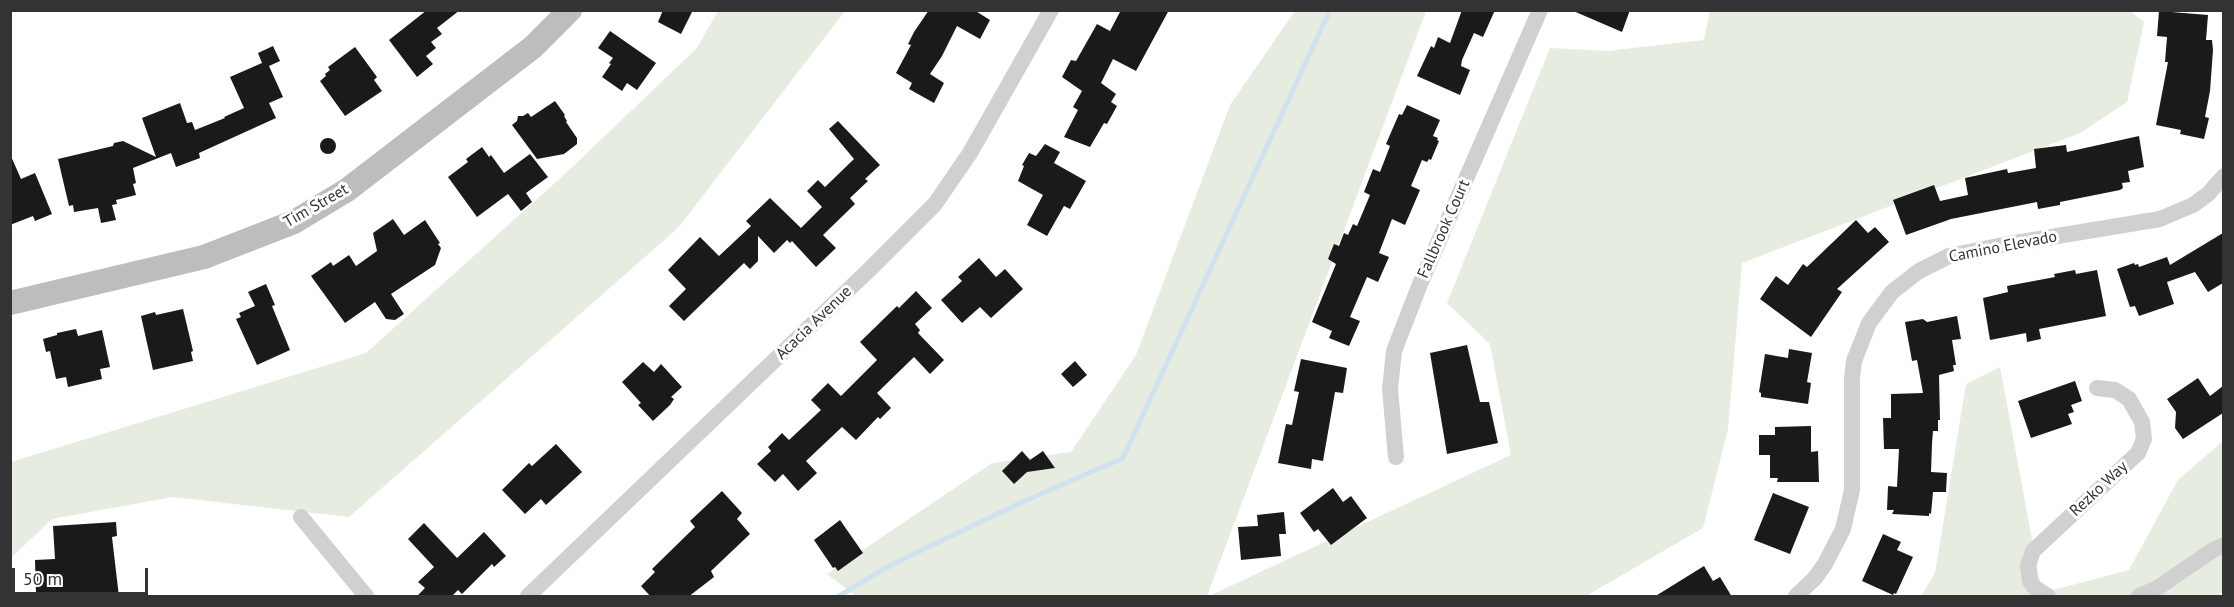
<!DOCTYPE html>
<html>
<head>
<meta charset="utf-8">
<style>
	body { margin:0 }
	#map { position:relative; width:2234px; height:607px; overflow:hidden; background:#fff; font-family:"PT Sans",sans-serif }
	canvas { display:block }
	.frame { position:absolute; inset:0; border:12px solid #333; pointer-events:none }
	.scale { position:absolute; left:12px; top:568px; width:136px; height:27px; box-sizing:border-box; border:3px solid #333; border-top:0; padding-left:8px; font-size:18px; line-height:21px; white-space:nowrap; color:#333; -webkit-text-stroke:4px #fff; paint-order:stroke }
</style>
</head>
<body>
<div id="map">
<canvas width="2234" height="607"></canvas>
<div class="frame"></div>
<div class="scale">50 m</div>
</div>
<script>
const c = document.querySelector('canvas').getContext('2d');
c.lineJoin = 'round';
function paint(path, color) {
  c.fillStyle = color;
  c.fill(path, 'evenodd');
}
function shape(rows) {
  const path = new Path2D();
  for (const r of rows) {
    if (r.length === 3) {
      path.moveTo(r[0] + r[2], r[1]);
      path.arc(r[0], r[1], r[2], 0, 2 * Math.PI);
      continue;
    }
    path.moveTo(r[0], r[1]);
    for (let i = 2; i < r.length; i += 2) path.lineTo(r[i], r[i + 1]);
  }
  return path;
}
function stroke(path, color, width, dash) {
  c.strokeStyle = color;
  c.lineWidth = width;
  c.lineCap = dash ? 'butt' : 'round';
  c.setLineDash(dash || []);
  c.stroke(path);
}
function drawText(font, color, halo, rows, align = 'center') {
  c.font = font + ' "PT Sans",sans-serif';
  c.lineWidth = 6;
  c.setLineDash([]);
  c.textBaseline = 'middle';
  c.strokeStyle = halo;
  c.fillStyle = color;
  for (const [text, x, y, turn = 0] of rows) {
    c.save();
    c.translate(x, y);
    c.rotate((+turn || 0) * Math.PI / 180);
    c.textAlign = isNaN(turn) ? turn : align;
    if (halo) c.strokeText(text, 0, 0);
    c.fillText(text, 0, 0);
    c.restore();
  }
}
const green = shape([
	[1710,10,2129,10,2144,22,2127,102,2080,133,1742,263,1728,429,1703,528,1586,596,1209,596,1511,455,1490,344,1447,303,1550,48,1607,51,1704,40],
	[718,11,845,11,678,228,349,517,173,497,52,519,11,558,11,462,366,353,566,173,697,48],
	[1295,11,1426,11,1207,596,856,596,827,574,992,463,1071,452,1136,355,1230,105],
	[2000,367,2042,593,2129,570,2178,480,2223,441,2224,591,2217,596,1921,596,1935,573,1966,384]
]);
const stream = shape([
	[839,596,893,564,1018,504,1123,458,1330,10]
]);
const building = shape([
	[427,10,460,10,437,28,442,34,431,42,436,48,426,56,433,64,417,77,389,40],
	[663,10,693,10,681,34,658,22],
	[929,10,974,10,990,20,980,39,957,26,942,56,930,74,944,83,934,103,909,89,912,83,896,73,911,45,908,44,914,32],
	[1121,10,1169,10,1136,71,1113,59,1101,83,1116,94,1111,102,1117,106,1107,124,1104,123,1090,147,1064,137,1078,110,1073,107,1082,91,1062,77,1071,60,1076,61,1097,24,1110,31],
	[1462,10,1495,10,1483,37,1474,33,1462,60,1461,66,1470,70,1460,95,1417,76,1431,46,1434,48,1438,37,1450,43],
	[1571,10,1630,10,1622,32],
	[2159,11,2208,15,2206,40,2212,40,2213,50,2210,91,2205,117,2209,118,2204,139,2180,134,2181,130,2156,125,2168,62,2165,62,2167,37,2157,36],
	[610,31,656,63,637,90,627,83,622,91,602,77,611,64,609,63,613,58,598,48],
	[273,46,280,61,269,66,283,97,269,103,276,118,199,153,200,158,176,167,171,153,133,168,136,183,133,184,136,195,116,200,117,204,112,205,116,220,101,223,98,208,74,212,73,205,69,206,58,159,113,146,114,143,123,141,156,157,142,118,180,103,187,123,192,122,195,130,225,118,224,117,244,108,230,77,262,63,258,53],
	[355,47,377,77,374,80,382,91,345,116,320,81,326,76,325,74,330,70,328,67],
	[555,101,565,115,564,116,567,121,566,122,577,138,577,144,564,154,537,159,512,125,517,121,518,116,523,116,528,113,531,117],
	[1407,105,1440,120,1433,136,1438,138,1437,140,1439,141,1431,160,1429,159,1427,162,1422,160,1411,186,1420,190,1405,225,1392,219,1379,253,1389,257,1378,282,1367,277,1350,317,1360,321,1349,346,1329,338,1332,331,1312,322,1336,264,1328,259,1334,244,1339,246,1344,233,1348,235,1353,224,1357,226,1370,195,1364,192,1373,169,1380,172,1390,146,1386,144,1399,114,1402,115],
	[838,121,880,165,865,179,868,181,850,198,855,204,823,235,836,248,816,267,792,241,790,243,787,240,774,253,758,236,758,261,750,269,744,263,684,321,669,306,686,289,668,270,700,237,719,256,751,226,746,221,770,198,801,228,822,207,807,191,818,180,825,187,854,159,829,129],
	[2139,136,2144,167,2128,171,2130,182,2122,183,2123,188,2120,190,2060,202,2060,205,2038,209,2037,202,1951,219,1906,235,1893,200,1934,185,1940,201,1968,195,1965,178,2007,169,2008,173,2036,168,2034,149,2066,145,2067,152],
	[328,146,8],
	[1045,144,1060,152,1054,163,1086,181,1070,209,1064,206,1047,236,1027,225,1043,195,1018,181,1024,166,1022,165,1029,153,1036,156],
	[482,147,489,157,491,155,504,173,530,154,548,177,526,193,532,202,521,211,508,194,477,217,448,177,468,162,466,159],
	[10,154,21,179,35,173,52,214,35,221,33,216,10,225],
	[393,219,404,235,425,220,440,243,438,244,441,248,435,265,391,294,404,314,395,320,386,319,375,302,345,323,311,276,331,262,333,266,349,255,356,266,377,251,373,233],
	[1856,220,1868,233,1875,227,1889,242,1837,289,1842,292,1811,337,1760,299,1776,276,1788,285,1803,264,1807,267],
	[2223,233,2223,283,2208,292,2195,272,2167,282,2174,304,2139,316,2135,306,2130,307,2117,269,2134,263,2135,265,2138,264,2139,267,2167,257,2170,265],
	[979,258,996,277,1005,269,1023,289,991,318,980,307,962,323,941,300,962,281,958,277],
	[2075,270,2076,274,2097,270,2106,316,2039,329,2041,339,2027,342,2026,333,1990,340,1983,298,2008,292,2007,286,2055,277,2054,274],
	[266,284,275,305,272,306,290,350,257,365,236,319,241,317,239,313,255,306,248,292],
	[916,291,932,308,915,324,920,330,918,333,944,360,930,374,914,357,877,393,891,408,880,419,878,417,856,440,842,427,806,461,817,473,798,491,783,474,775,482,757,464,771,451,768,447,782,433,789,440,821,410,811,400,828,383,841,396,877,360,860,342,897,306,899,308],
	[183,309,193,351,191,352,193,361,153,370,141,316,155,312,156,315],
	[1957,316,1961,339,1952,340,1956,365,1953,365,1954,371,1939,375,1940,420,1938,420,1938,431,1933,431,1932,444,1931,472,1947,473,1946,492,1933,492,1931,514,1929,513,1929,516,1892,514,1894,510,1887,510,1888,486,1897,487,1899,449,1884,449,1883,418,1891,418,1891,394,1923,393,1917,360,1912,361,1905,322,1923,319,1927,322],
	[76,329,78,336,102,330,110,367,100,369,102,379,68,387,66,377,56,379,50,351,46,352,43,339,57,335,57,333],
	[1467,345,1480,402,1489,402,1498,443,1447,454,1430,353],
	[1789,349,1812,353,1807,382,1811,383,1808,404,1761,397,1761,393,1759,392,1765,354,1788,358],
	[1301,359,1347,368,1343,393,1335,392,1323,461,1312,459,1311,469,1278,463,1286,424,1292,425,1299,392,1294,391],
	[1075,361,1087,375,1073,387,1061,374],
	[643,362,654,372,661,364,682,387,671,397,674,399,670,405,653,421,638,405,641,403,622,382],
	[2198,378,2210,396,2223,386,2223,413,2183,439,2175,428,2176,412,2167,399],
	[2075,381,2082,401,2071,405,2074,412,2068,414,2072,424,2031,438,2018,401],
	[1811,426,1811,452,1818,451,1819,482,1777,482,1778,478,1770,478,1770,455,1759,455,1759,435,1775,435,1775,427],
	[556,444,582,472,546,505,541,499,525,514,502,490,529,463,532,466],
	[1022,451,1030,460,1043,451,1055,468,1027,472,1014,484,1002,471],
	[1333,488,1343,502,1351,496,1367,518,1331,545,1318,529,1314,532,1300,513],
	[722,491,742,513,737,519,750,534,711,571,714,577,688,597,651,597,641,586,655,572,652,569,695,527,690,521],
	[1773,493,1809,507,1790,554,1754,540],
	[1284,512,1286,534,1279,534,1281,556,1241,560,1238,527,1258,526,1257,515],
	[840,520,863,553,838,571,835,567,833,568,814,540],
	[116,522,117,536,112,537,119,597,76,597,76,592,36,593,35,560,55,559,53,526],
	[424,523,457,558,484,532,506,556,494,567,492,564,462,594,458,590,451,597,416,597,425,588,418,582,434,567,408,539],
	[1883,534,1901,542,1897,550,1913,557,1896,594,1894,593,1893,595,1862,581],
	[1704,566,1713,581,1720,577,1732,597,1654,597]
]);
const street = shape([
	[1396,457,1390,389,1394,351,1420,284,1540,10],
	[301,517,366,596],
	[528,596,870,269,935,204,970,153,1051,10],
	[1796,596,1815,578,1825,564,1843,529,1852,490,1852,378,1854,361,1869,323,1892,292,1919,271,1949,256,2003,245,2160,219,2193,205,2208,194,2224,176],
	[2048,596,2035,588,2030,581,2028,566,2033,551,2138,453,2144,439,2142,422,2129,399,2115,390,2097,388],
	[2139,596,2156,589,2213,550,2224,545]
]);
const secondary = shape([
	[10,303,204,257,294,222,347,190,533,47,570,10]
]);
const streetNames = [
	["Tim Street",316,206,-30],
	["Fallbrook Court",1444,229,-66],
	["Camino Elevado",2003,247,-11],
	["Acacia Avenue",814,323,-44],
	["Rezko Way",2099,489,-43]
];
paint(green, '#e6ecdf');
stroke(stream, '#cfe2ee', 5);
paint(building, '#1a1a1a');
stroke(street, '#d0d0d0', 16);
stroke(secondary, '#bdbdbd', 24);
drawText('16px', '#333', '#fff', streetNames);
</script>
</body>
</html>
